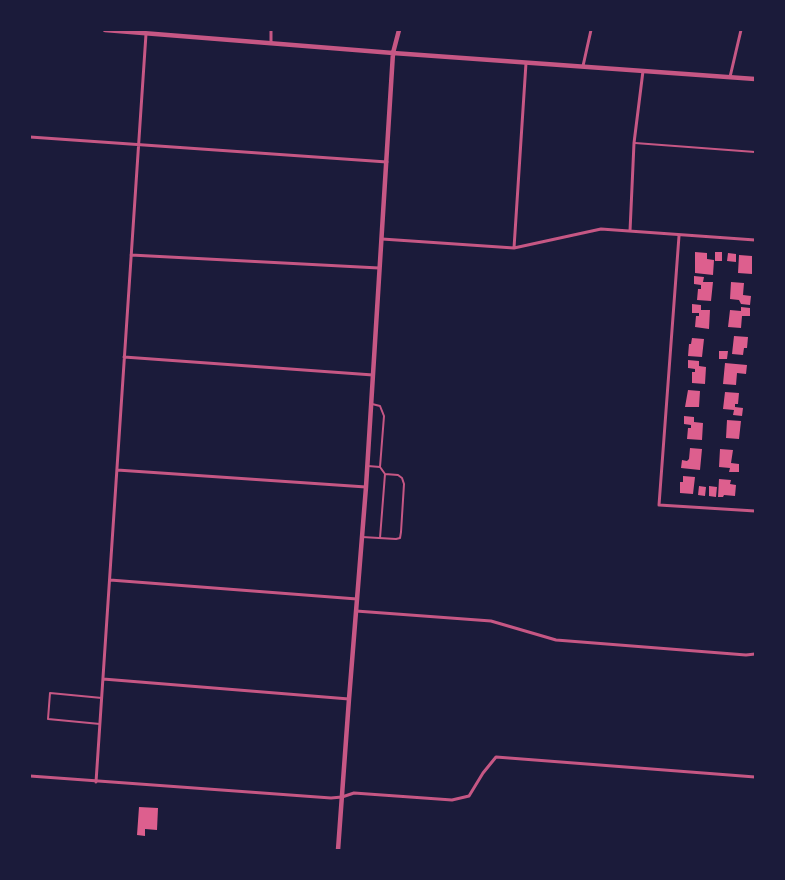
<!DOCTYPE html>
<html>
<head>
<meta charset="utf-8">
<style>
	body { margin:0 }
	#map { position:relative; width:785px; height:880px; overflow:hidden; background:#1b1b3a; font-family:"Crimson Pro",serif }
	canvas { display:block }
	.frame { position:absolute; inset:0; border:31px solid #1b1b3a; pointer-events:none }
</style>
</head>
<body>
<div id="map">
<canvas width="785" height="880"></canvas>
<div class="frame"></div>
</div>
<script>
const c = document.querySelector('canvas').getContext('2d');
c.lineJoin = 'round';
function paint(path, color) {
  c.fillStyle = color;
  c.fill(path, 'evenodd');
}
function shape(rows) {
  const path = new Path2D();
  for (const r of rows) {
    path.moveTo(r[0], r[1]);
    for (let i = 2; i < r.length; i += 2) path.lineTo(r[i], r[i + 1]);
  }
  return path;
}
function stroke(path, color, width, dash) {
  c.strokeStyle = color;
  c.lineWidth = width;
  c.lineCap = dash ? 'butt' : 'round';
  c.setLineDash(dash || []);
  c.stroke(path);
}
const building = shape([
	[695,252,707,253,707,259,714,260,713,275,695,273],
	[715,252,722,252,722,261,715,261],
	[728,253,736,254,736,262,727,261],
	[739,255,752,256,752,274,738,273],
	[694,276,704,277,703,282,713,282,711,301,697,300,698,289,701,289,701,285,694,284],
	[731,282,744,283,743,295,751,296,750,305,741,304,739,300,730,299],
	[692,304,701,305,701,310,710,310,709,329,695,327,696,316,699,316,699,313,692,313],
	[741,307,750,308,750,316,742,316,741,328,728,327,730,310,741,311],
	[734,336,748,337,747,348,744,348,743,355,732,354],
	[692,338,704,339,702,357,688,356,689,344,691,344],
	[719,351,728,351,727,359,719,359],
	[688,360,699,361,699,366,706,367,705,384,692,383,692,372,695,372,695,369,688,368],
	[725,363,747,365,746,374,737,373,736,385,723,384],
	[688,390,700,391,699,407,685,407],
	[725,392,739,393,738,404,735,404,735,407,743,408,742,416,733,415,734,410,723,409],
	[684,416,694,417,694,422,703,423,702,440,687,439,688,428,691,428,691,425,684,424],
	[727,420,741,421,739,439,726,438],
	[690,448,702,449,700,470,681,468,682,460,687,461,689,459],
	[720,449,733,450,731,463,739,464,739,472,729,472,730,468,719,467],
	[683,476,695,477,693,494,680,493,680,482,683,482],
	[719,479,731,480,730,484,736,485,735,496,724,495,723,497,718,497],
	[699,486,706,487,705,496,698,495],
	[709,486,717,487,716,497,709,496],
	[139,807,158,808,157,830,145,829,145,836,137,835]
]);
const service = shape([
	[635,143,755,152],
	[372,404,380,406,384,416,380,467],
	[362,537,396,539,400,538,401,532,404,484,402,478,398,475,385,474,380,467,368,466],
	[380,538,385,474],
	[100,724,48,719,50,693,102,698]
]);
const minor = shape([
	[271,43,271,30],
	[583,66,591,30],
	[730,77,741,30],
	[30,137,387,162],
	[630,231,634,143,643,71],
	[679,236,659,505,755,511],
	[382,239,514,248,601,229,755,240],
	[514,248,526,63],
	[131,255,379,268],
	[124,357,373,375],
	[117,470,366,487],
	[110,580,357,599],
	[356,611,491,621,556,640,746,655,755,654],
	[103,679,349,699],
	[30,776,331,798,342,797,354,793,452,800,469,796,483,773,496,757,755,777],
	[96,782,146,34]
]);
const tertiary = shape([
	[105,30,393,53,755,79],
	[338,850,349,699,366,487,393,53,399,30]
]);
paint(building, '#dd5f8e');
stroke(service, '#c65784', 2);
stroke(minor, '#c65784', 3);
stroke(tertiary, '#c65784', 4.5);
</script>
</body>
</html>
